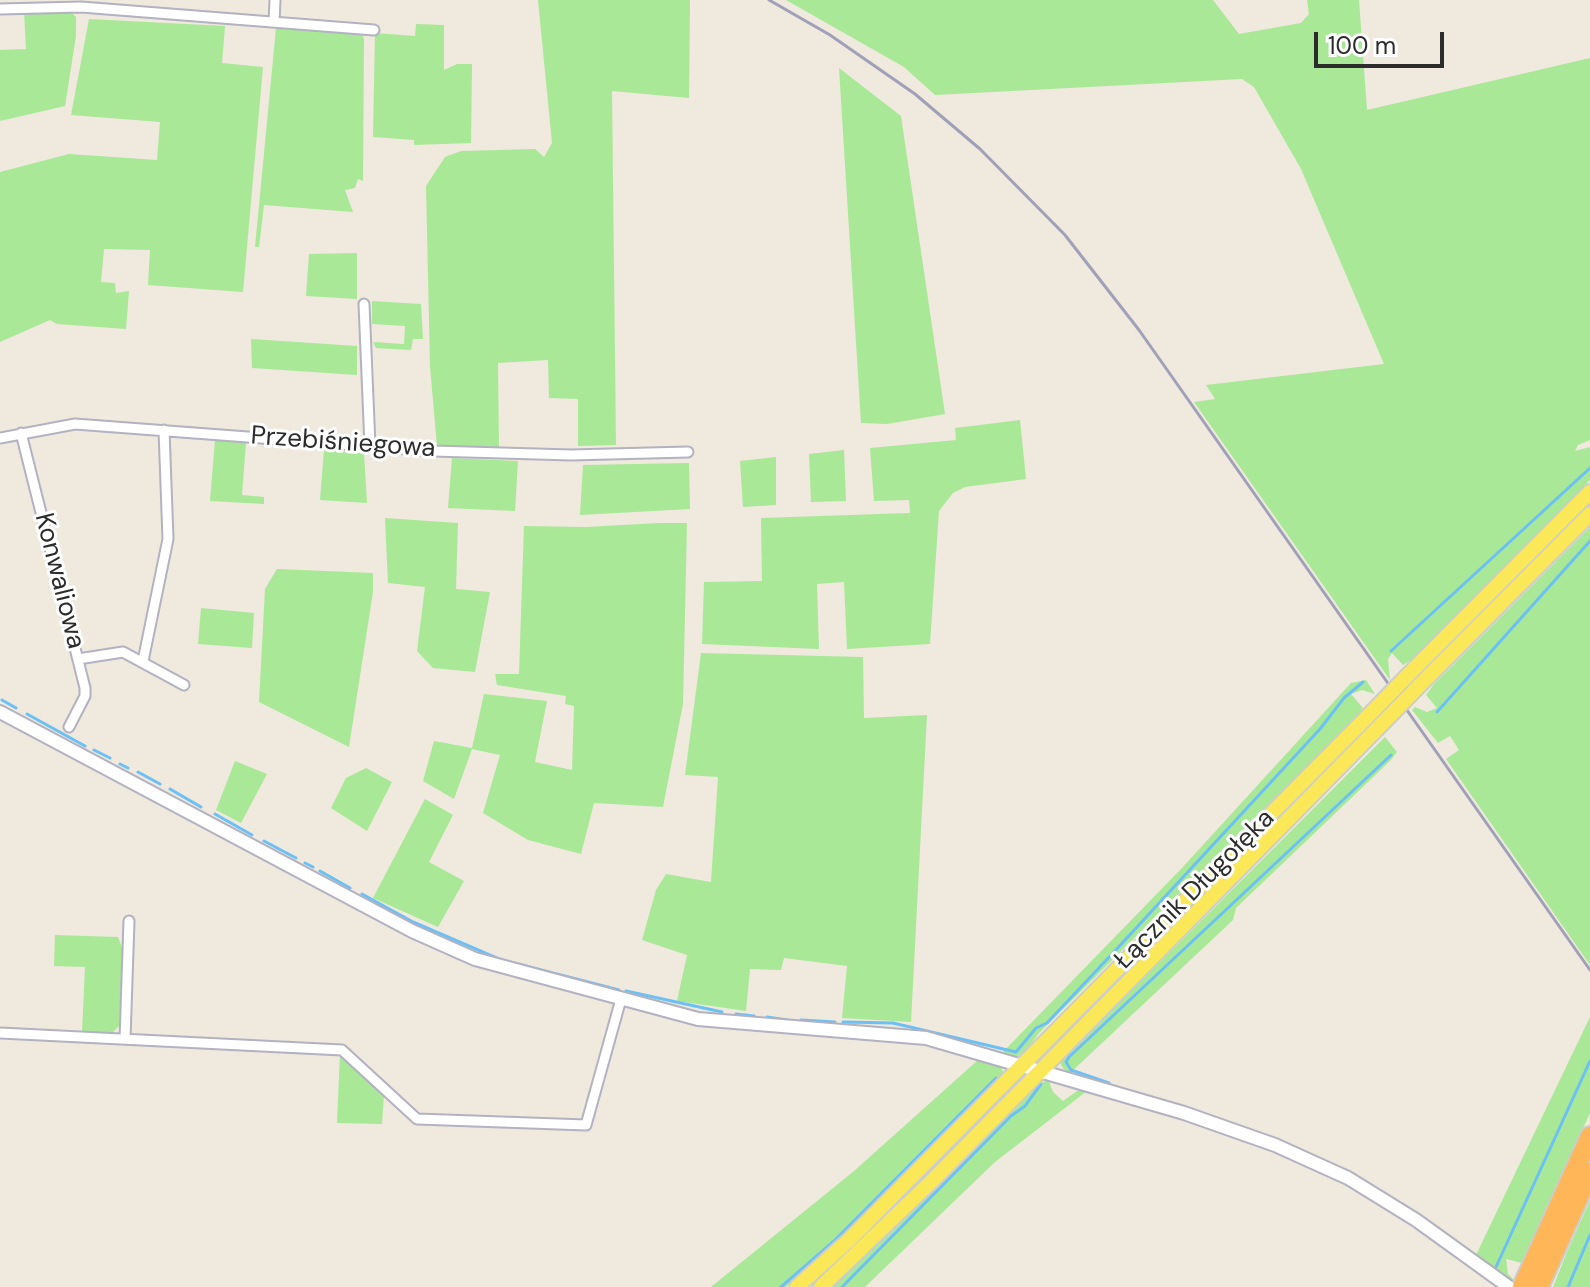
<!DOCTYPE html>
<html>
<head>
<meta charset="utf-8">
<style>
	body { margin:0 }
	#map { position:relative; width:1590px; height:1287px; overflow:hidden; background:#efe9de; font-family:"DM Sans",sans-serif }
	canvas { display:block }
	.scale { position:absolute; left:1314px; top:32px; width:130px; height:36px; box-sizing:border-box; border:4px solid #2c2c2c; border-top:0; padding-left:10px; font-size:24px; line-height:28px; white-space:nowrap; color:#2c2c2c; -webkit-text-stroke:6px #fff; paint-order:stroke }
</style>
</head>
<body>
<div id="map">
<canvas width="1590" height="1287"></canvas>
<div class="scale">100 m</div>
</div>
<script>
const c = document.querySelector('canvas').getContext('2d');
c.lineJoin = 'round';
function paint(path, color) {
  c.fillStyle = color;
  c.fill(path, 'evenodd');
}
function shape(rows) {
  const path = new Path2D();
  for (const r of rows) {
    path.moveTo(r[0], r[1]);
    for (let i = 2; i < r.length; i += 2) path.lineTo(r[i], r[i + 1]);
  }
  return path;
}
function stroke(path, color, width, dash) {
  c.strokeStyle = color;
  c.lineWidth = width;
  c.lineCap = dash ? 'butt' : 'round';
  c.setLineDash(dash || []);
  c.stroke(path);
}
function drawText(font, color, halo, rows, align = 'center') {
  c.font = font + ' "DM Sans",sans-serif';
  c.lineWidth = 6;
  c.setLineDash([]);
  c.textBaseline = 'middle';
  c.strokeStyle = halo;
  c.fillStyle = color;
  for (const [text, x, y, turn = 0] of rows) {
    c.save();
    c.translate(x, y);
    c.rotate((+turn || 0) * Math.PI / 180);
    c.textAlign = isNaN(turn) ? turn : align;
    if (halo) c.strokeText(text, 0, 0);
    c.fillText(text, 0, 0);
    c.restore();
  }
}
const green = shape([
	[538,0,690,0,689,98,612,91,616,445,578,446,578,399,549,398,548,360,498,363,499,449,437,446,430,366,426,186,445,157,461,151,535,149,544,157,552,143],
	[786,0,1213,0,1239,34,1301,23,1309,14,1307,0,1359,0,1367,110,1590,58,1590,440,1578,445,1575,451,1590,447,1590,480,1416,657,1403,665,1392,653,1388,659,1390,680,1194,402,1215,399,1206,385,1384,364,1301,169,1254,87,1242,79,935,95,904,67],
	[69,10,76,17,76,36,65,106,0,121,0,50,26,49,24,11],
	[89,19,225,26,222,63,263,67,243,292,148,285,150,250,104,249,101,282,115,283,116,293,129,291,126,329,57,324,50,320,0,342,0,172,69,154,157,160,160,122,71,115],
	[416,24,444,25,444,70,457,64,472,64,471,143,414,145,414,140,373,137,375,33,415,36],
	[276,28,361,32,364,39,363,181,358,179,355,188,345,190,353,212,264,205,259,247,255,247],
	[839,68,901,116,945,414,887,424,861,423],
	[357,253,357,299,306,296,309,254],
	[372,301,421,304,423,339,413,339,411,350,376,348,373,342,404,344,405,326,372,324],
	[251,339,357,346,357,375,252,368],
	[1020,420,1026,479,965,487,953,493,939,511,930,644,847,649,844,582,817,584,819,649,702,644,704,582,762,581,761,518,910,513,909,500,874,501,870,448,956,440,955,428],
	[215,440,246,443,242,495,264,497,264,504,210,501],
	[324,450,364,453,367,503,320,500],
	[844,450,846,501,811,502,809,454],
	[776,457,776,505,743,507,740,461],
	[452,458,518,461,515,511,448,508],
	[689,463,690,509,580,515,583,465],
	[385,518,458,523,456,589,490,592,475,672,433,668,417,651,425,587,388,583],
	[659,523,687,523,683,704,663,807,594,803,581,854,528,840,483,813,500,755,472,749,454,799,423,781,434,741,472,748,484,694,547,701,535,762,572,770,574,706,565,704,566,696,497,685,495,674,519,674,524,526,586,527],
	[1590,527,1590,965,1446,759,1459,750,1450,736,1438,743,1412,710,1415,707,1427,712,1437,708,1426,695,1434,684],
	[277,569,373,573,373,592,349,747,259,702,265,589],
	[201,608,254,613,252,648,198,644],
	[701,653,863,657,864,718,927,715,911,1022,842,1018,847,966,784,958,781,970,750,969,746,1011,677,1001,687,955,642,940,656,890,666,874,711,882,718,777,685,775],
	[1366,680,1375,694,1362,690,1351,694,1363,708,1355,718,1039,1033,1026,1051,1016,1057,1001,1054,1181,869,1351,683],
	[1375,718,1378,721,1051,1050,1212,882],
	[1385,737,1397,752,1390,761,1236,908,1233,920,1069,1074,1063,1068,1060,1063,1064,1058],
	[235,761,267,774,241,823,216,810],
	[366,768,392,782,367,831,331,808,346,778],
	[425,799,453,815,429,862,464,881,438,927,373,898],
	[55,935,118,937,123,950,119,1026,112,1033,82,1032,85,967,54,966],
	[1590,1017,1590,1113,1522,1263,1506,1259,1508,1274,1521,1287,1514,1287,1476,1255],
	[340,1054,384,1095,382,1124,337,1123],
	[978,1060,998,1064,1003,1071,1000,1079,863,1216,786,1287,711,1287,854,1171],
	[1048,1079,1053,1092,1063,1101,1080,1089,1087,1091,995,1162,865,1287,832,1287,1031,1090],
	[1590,1200,1590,1287,1553,1287,1567,1252]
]);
const stream = shape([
	[1391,651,1590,468],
	[2,700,16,708],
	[1437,712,1590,541],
	[27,714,85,746],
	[94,750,110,758],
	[120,764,128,768],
	[138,772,160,784],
	[170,789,201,807],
	[215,814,252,835],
	[264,841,296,858],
	[305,863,313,867],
	[320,871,350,888],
	[362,894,413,922,499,959],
	[510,962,619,990],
	[626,991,722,1012],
	[736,1014,754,1016],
	[767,1017,787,1020],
	[801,1020,835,1022],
	[843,1022,893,1023,1016,1052,1036,1028,1047,1023,1113,953,1320,729,1344,698,1363,682],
	[1109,1083,1071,1070,1066,1062,1069,1057,1391,755],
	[1496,1267,1590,1061],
	[781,1287,833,1242,996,1078],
	[842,1287,1011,1116,1025,1106,1041,1084],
	[1568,1287,1590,1235]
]);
const minor = shape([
	[0,9,81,7,374,30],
	[274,22,275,0],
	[364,304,370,446],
	[21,433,85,688,85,696,69,727],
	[0,438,75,424,433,451,571,455,688,452],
	[78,659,123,652,184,685],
	[143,661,168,539,164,430],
	[0,1033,342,1050,417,1119,586,1125,621,999],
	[125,1039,129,921]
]);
const tertiary = shape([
	[0,712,412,931,475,959,698,1019,926,1038,1184,1113,1275,1145,1348,1178,1416,1220,1509,1287]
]);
const primary = shape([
	[1406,677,1590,492],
	[1416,689,1590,514],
	[797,1287,849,1240,1371,713],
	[821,1287,932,1181,1381,725]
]);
const motorway = shape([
	[1522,1287,1590,1136],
	[1539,1287,1590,1172]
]);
const rail = shape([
	[769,0,830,35,915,94,980,149,1065,235,1139,330,1590,970]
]);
const primaryBridge = shape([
	[1371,713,1406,677],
	[1381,725,1416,689]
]);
const streetNames = [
	["Przebiśniegowa",343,443,4],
	["Konwaliowa",59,581,76],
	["Łącznik Długołęka",1195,890,-45]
];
paint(green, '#a9e897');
stroke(stream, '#6bc0f6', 3);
stroke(minor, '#b2b2c1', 13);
stroke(tertiary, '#b2b2c1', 16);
stroke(primary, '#ccc', 18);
stroke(motorway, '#ccc', 22);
stroke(minor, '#fff', 9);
stroke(tertiary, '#fff', 12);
stroke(primary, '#fae858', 14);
stroke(motorway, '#ffb658', 18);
stroke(rail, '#a0a0b8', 3);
stroke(primaryBridge, '#ccc', 18, []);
stroke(primaryBridge, '#fae858', 14);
drawText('26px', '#2c2c2c', '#fff', streetNames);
</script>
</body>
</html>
